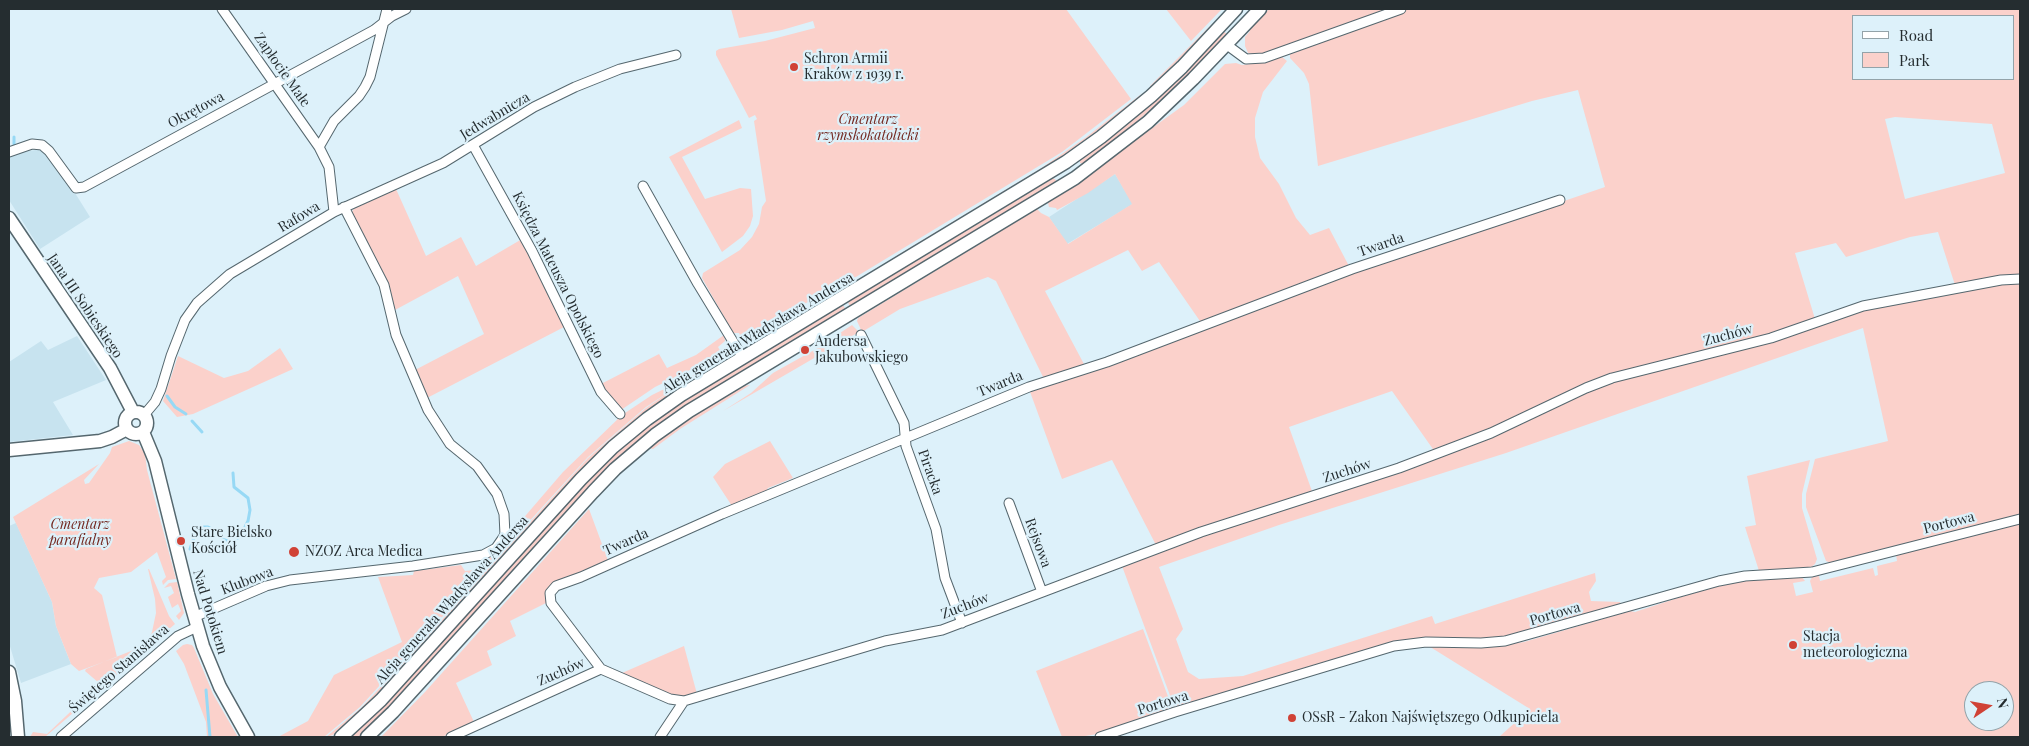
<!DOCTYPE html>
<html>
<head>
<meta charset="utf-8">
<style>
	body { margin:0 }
	#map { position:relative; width:2029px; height:746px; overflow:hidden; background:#ddf1fa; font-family:"Playfair Display",serif }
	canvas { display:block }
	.frame { position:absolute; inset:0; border:10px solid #252d30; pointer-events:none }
	.legend { position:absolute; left:1852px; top:15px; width:162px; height:65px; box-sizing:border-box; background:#ddf1fa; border:1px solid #93a3a9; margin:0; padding:6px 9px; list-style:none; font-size:15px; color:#252d30 }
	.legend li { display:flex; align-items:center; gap:10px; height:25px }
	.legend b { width:25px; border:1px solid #93a3a9 }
	.north { position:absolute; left:1964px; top:681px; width:50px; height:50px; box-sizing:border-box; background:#ddf1fa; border:1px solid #93a3a9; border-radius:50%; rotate:78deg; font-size:14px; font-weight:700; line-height:20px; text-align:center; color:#252d30 }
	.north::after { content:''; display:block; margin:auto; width:18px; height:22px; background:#d04236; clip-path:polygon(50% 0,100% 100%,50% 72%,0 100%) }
</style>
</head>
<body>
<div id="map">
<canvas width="2029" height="746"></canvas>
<div class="frame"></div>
<ul class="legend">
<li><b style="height:6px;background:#fff"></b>Road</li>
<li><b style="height:14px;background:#fbd1cb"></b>Park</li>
</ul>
<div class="north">N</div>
</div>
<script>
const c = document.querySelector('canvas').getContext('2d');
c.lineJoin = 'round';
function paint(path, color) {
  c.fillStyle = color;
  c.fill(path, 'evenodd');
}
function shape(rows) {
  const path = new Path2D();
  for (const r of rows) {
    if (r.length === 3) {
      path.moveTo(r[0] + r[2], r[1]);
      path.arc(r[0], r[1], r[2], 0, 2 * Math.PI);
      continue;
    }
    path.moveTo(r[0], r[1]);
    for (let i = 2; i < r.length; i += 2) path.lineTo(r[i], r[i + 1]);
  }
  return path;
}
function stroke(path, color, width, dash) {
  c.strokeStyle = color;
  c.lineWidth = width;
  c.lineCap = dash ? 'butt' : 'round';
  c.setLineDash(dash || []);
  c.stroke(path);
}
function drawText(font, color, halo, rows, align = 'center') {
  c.font = font + ' "Playfair Display",serif';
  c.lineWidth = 4.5;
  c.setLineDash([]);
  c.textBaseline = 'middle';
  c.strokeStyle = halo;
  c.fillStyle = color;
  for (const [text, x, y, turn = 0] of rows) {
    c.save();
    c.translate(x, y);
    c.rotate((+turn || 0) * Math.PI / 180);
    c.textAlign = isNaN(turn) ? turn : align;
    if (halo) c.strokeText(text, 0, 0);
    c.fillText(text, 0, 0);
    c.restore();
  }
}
const built = shape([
	[42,149,76,191,75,193,90,217,40,249,9,200,9,154],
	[1115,174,1133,204,1067,244,1049,217],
	[77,336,106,380,53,402,73,435,9,442,9,362,41,341,48,350],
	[16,523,52,602,56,626,71,664,21,683,9,643,9,526]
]);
const green = shape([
	[731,9,1066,9,1131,99,1062,152,836,289,791,310,742,339,739,333,733,333,702,278,703,273,740,250,752,237,759,224,762,207,766,201,754,121,757,119,755,115,749,118,716,55,716,51,719,49,765,41,815,28,813,21,782,30,739,38],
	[1166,9,1222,9,1191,41],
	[1269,9,1395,9,1269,53,1252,54,1248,53,1245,46,1245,37,1250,31,1249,30],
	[1409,9,2020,9,2020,277,1955,285,1938,232,1910,237,1846,257,1836,243,1795,253,1815,319,1771,335,1610,375,1516,419,1435,452,1392,391,1289,427,1313,494,1156,545,1112,460,1062,479,1029,389,1277,299,1605,187,1578,90,1532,101,1318,166,1309,84,1304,73,1290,58,1290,53],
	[1853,16,2013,16,2013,79,1853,79],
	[1895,117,1992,124,2005,173,1905,199,1885,119],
	[1214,22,1191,48,1151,87,1150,86],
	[1223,31,1227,34,1174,89,1125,132,1083,164,1080,163,1080,160,1122,129,1171,86],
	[1281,56,1287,61,1263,92,1255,118,1255,137,1260,158,1279,184,1296,218,1310,235,1329,228,1350,268,1202,324,1159,262,1142,271,1128,250,1045,291,1085,366,1044,379,996,281,988,277,900,309,862,332,857,321,858,318,1037,209,1041,213,1049,217,1068,244,1132,204,1115,174,1088,193,1057,210,1056,208,1049,207,1048,203,1184,105,1225,64,1236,63,1242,65,1268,62,1270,58],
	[1144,92,1106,126,1064,156,844,290,898,255,1040,169,1085,138],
	[739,120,742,128,682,157,705,199,740,188,751,189,753,216,750,226,743,236,722,252,669,157],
	[1053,178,1056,180,1055,182,851,306,849,305,848,302],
	[396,189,426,256,461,237,476,266,522,239,566,326,427,398,415,370,484,334,458,276,395,310,391,293,352,212,354,208,358,205],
	[2020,282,2020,516,1831,563,1826,561,1806,507,1806,494,1815,459,1888,441,1863,328,1506,453,1279,525,1159,567,1183,629,1176,639,1188,672,1199,679,1243,676,1432,616,1435,624,1595,573,1596,581,1589,592,1591,601,1620,602,1622,606,1504,637,1480,639,1429,638,1175,709,1122,566,1125,566,1150,556,1152,552,1313,499,1613,381,1844,314,2002,283],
	[833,295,824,302,783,321,797,311],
	[843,305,846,310,648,433,626,451,605,470,390,707,358,737,350,737,385,705,584,485,622,447,668,412,695,394],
	[852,325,859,332,723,411,751,393,773,373,816,349],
	[724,335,725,341,718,347,721,352,698,366,655,387,621,410,605,393,601,384,659,354,667,368,696,355],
	[280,348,293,369,193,414,177,417,163,401,178,356,224,378,248,371],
	[699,372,684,386,648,410,590,460,393,678,362,709,333,735,326,737,361,708,391,676,588,458,646,408,678,386,646,407,588,457,360,707,324,737,278,737,308,721,334,675,402,642,378,577,413,575,414,571,461,565,465,571,475,570,503,545,508,536,563,472,622,415,652,395],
	[750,385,680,429,653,449,648,448,703,409,742,386],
	[129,441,139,445,145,454,147,470,176,579,168,580,163,585,162,581,166,577,157,552,131,572,99,578,94,588,102,595,117,657,79,671,71,664,56,626,52,602,13,517,99,464,84,480,85,484,89,483,110,453,112,447],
	[770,441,793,478,768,488,765,493,732,506,713,477,725,464],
	[1810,460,1802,494,1802,508,1817,559,1815,564,1810,568,1759,571,1745,527,1756,525,1747,476],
	[589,509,609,563,554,582,550,586,547,591,548,602,510,621,516,636,487,651,492,665,456,683,474,722,442,737,381,737,425,692],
	[2020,522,2020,737,1499,737,1530,709,1427,645,1504,645,1524,642,1630,611,1635,612,1720,584,1745,580,1802,577,1805,581,1793,583,1796,596,1813,592,1810,581,1812,577,1819,576,1820,581,1873,568,1875,576,1878,575,1877,566,1897,561,1896,554],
	[1974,691,2004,691,2004,721,1974,721],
	[148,569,149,569,169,616,175,624,105,685,99,683,85,671,86,669,141,647,147,642,152,632,156,613,155,599],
	[177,582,184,613,179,620,176,616,181,611,178,604,172,608,168,597,174,593,171,586,164,588,169,583],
	[1143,629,1173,710,1104,733,1079,737,1062,737,1036,671],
	[187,644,192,645,194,648,213,694,238,737,207,737,206,722,184,664,176,651,183,645],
	[684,646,697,694,684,698,670,695,647,686,622,673],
	[86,697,87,701,45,737,30,737,33,732,47,734]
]);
const stream = shape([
	[14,137,14,144],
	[167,396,175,407,186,414],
	[192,421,202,432],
	[190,549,196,532,200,527,208,527,216,531,224,540,233,540,240,537,248,521,250,510,248,498,234,487,233,473],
	[206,690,210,737]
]);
const street = shape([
	[222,9,319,147],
	[1227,45,1246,59,1264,58,1401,9],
	[473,145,532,251,601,392,620,414],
	[9,152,32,144,42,145,49,151,76,188,84,187,374,30,392,16,406,9],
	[643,186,698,284,743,358],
	[334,212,329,167,319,147,334,121,359,96,365,87,370,77,387,9],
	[861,335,904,423,906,446,936,529,945,578,962,623],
	[144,415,155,402,161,389,171,356,185,320,197,303,230,274,334,212,443,163,534,107,575,87,620,69,676,55],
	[1009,503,1042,592],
	[194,617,266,586,290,580,413,566,483,555,496,548,505,535,504,514,497,494,477,466,450,444,428,410,396,335,384,285,344,207],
	[601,669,551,603,550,593,556,586,581,577,722,514,1029,387,1107,362,1352,269,1560,200],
	[61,737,178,636,197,627],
	[451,737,601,669,670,699,684,701,885,641,942,630,1201,532,1399,468,1491,433,1586,388,1612,378,1771,338,1863,306,2001,280,2020,279],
	[660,737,684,701],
	[1100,737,1175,712,1394,646,1426,642,1481,643,1505,641,1719,581,1745,576,1812,572,2020,519]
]);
const secondary = shape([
	[9,218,110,368,133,412],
	[136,423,11],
	[143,432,155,461,188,594,203,646,220,687,248,737],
	[9,450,100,441,112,437,127,429],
	[9,672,15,701,18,737],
	[341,737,381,700,581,479,613,447,647,419,681,395,1066,162,1101,137,1151,96,1182,67,1236,9],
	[367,737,393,712,593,492,615,469,655,435,689,411,1075,178,1148,122,1193,79,1260,9]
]);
const markers = [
	[794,67,5,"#d04236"],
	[805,350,5,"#d04236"],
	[181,541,5,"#d04236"],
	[294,552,6,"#d04236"],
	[1793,645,5,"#d04236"],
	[1292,718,5,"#d04236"]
];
const poiNames = [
	["Schron Armii",804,59],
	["Kraków z 1939 r.",804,75],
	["Andersa",815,342],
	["Jakubowskiego",815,358],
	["Stare Bielsko",191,533],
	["Kościół",191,549],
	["NZOZ Arca Medica",305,552],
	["Stacja",1803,637],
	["meteorologiczna",1803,653],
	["OSsR - Zakon Najświętszego Odkupiciela",1302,718]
];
const streetNames = [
	["Zapłocie Małe",282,70,55],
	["Okrętowa",196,110,-28],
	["Jedwabnicza",495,116,-31],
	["Rafowa",299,217,-31],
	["Twarda",1381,245,-19],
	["Księdza Mateusza Opolskiego",558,275,63],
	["Jana III Sobieskiego",85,306,56],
	["Aleja generała Władysława Andersa",758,333,-31],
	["Zuchów",1728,335,-15],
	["Twarda",1000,384,-22],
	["Zuchów",1347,471,-18],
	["Piracka",930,472,70],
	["Portowa",1949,523,-14],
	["Twarda",626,542,-24],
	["Rejsowa",1038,543,70],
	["Klubowa",247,581,-21],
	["Aleja generała Władysława Andersa",452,600,-48],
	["Zuchów",965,606,-21],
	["Nad Potokiem",210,612,73],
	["Portowa",1555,614,-16],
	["Świętego Stanisława",119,669,-41],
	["Zuchów",561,672,-24],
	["Portowa",1163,703,-17]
];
const parkNames = [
	["Cmentarz",868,120],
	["rzymskokatolicki",868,136],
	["Cmentarz",80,525],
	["parafialny",80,541]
];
paint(built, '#c7e3ef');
paint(green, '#fbd1cb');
stroke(stream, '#97d9f5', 3);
stroke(street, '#55676e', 11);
stroke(secondary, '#55676e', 15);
stroke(street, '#fff', 9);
stroke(secondary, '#fff', 12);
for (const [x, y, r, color] of markers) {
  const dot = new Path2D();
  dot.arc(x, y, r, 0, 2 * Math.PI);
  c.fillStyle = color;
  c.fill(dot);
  stroke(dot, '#ddf1fa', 2);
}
drawText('14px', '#252d30', '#ddf1fa', poiNames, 'left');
drawText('14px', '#252d30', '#ddf1fa', streetNames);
drawText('italic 14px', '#742921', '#ddf1fa', parkNames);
</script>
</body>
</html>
